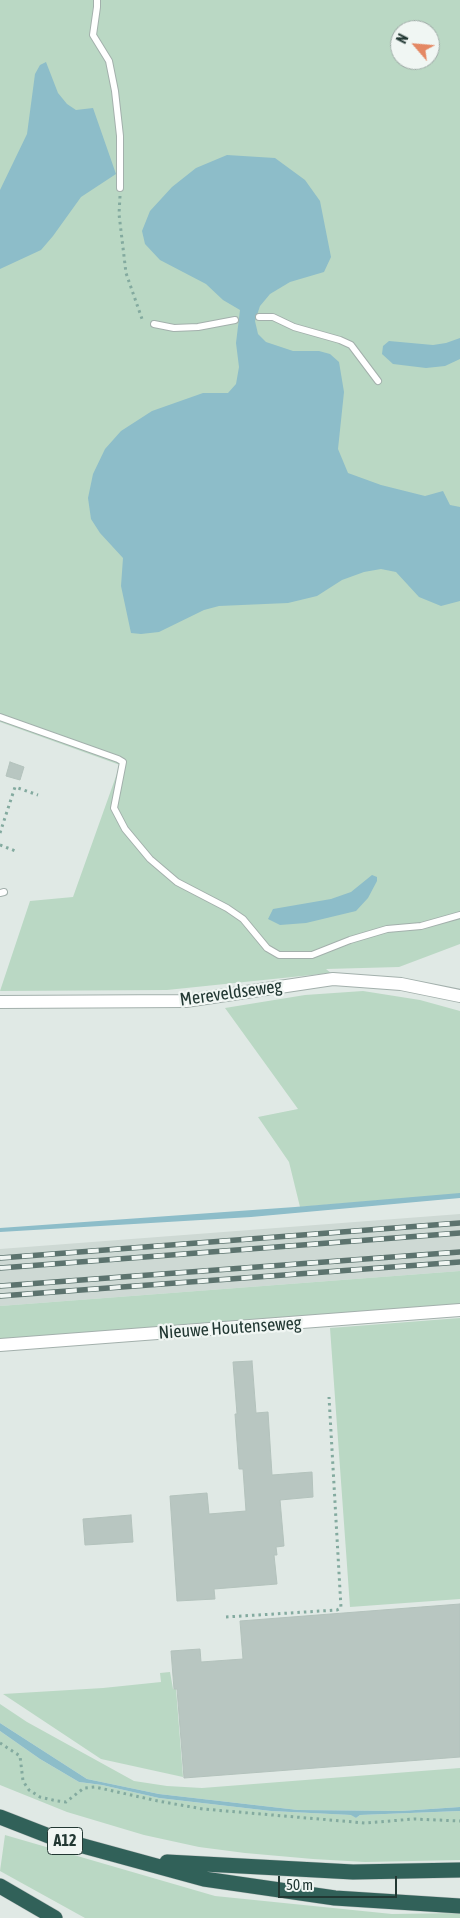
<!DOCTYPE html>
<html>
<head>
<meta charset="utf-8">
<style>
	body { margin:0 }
	#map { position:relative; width:460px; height:1918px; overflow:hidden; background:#e0e9e5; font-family:"Asap Condensed",sans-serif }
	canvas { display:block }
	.north { position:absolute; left:390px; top:20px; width:50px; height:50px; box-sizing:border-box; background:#f0f6f3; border:1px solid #9eaaa6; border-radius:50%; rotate:297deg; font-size:14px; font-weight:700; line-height:20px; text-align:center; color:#223833 }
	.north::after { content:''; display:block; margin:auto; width:18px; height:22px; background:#e48863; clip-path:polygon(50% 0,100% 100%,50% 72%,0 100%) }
	.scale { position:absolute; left:278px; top:1876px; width:119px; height:22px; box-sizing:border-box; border:2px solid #223833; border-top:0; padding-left:6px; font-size:15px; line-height:18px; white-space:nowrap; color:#223833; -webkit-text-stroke:4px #f0f6f3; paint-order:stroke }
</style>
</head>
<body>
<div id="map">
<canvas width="460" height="1918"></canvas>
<div class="north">N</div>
<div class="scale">50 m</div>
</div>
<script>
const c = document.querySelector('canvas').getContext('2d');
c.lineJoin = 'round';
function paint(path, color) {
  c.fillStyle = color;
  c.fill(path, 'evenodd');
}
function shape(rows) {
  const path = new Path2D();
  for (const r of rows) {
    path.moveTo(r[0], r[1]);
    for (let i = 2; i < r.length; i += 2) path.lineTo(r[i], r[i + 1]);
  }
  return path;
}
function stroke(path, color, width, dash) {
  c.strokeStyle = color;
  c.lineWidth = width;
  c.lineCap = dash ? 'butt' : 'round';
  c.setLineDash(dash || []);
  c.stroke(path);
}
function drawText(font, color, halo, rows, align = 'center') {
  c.font = font + ' "Asap Condensed",sans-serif';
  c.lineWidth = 4.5;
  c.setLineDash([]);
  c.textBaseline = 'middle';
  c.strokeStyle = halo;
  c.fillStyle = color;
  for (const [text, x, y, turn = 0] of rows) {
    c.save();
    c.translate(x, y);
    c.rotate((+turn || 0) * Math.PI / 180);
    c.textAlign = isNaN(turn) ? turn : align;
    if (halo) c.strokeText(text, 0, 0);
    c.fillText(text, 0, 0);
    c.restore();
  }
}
const built = shape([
	[460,1214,460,1271,0,1306,0,1249]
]);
const green = shape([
	[0,0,460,0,460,944,399,967,326,969,331,973,167,990,0,991,30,901,73,897,120,765,0,722],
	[400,30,430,30,430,60,400,60],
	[363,991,420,1000,460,1011,460,1194,300,1207,289,1162,258,1117,298,1109,225,1008,305,995],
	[460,1271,460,1305,0,1340,0,1306],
	[460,1318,460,1599,350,1607,330,1328],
	[170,1672,173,1689,176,1689,183,1777,101,1759,3,1694,103,1688,161,1682,160,1673],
	[0,1704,27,1722,134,1781,167,1786,202,1788,460,1768,460,1807,401,1811,298,1810,159,1794,87,1779,0,1723],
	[0,1731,40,1759,79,1782,102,1785,159,1798,271,1811,352,1815,356,1818,360,1815,460,1811,460,1860,365,1862,313,1859,245,1853,199,1847,144,1835,67,1812,0,1785],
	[5,1835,215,1896,392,1914,460,1913,460,1918,85,1918,0,1871]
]);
const water = shape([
	[46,62,58,93,67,104,76,110,93,108,116,174,81,197,53,236,41,250,0,269,0,190,27,134,35,74,40,65],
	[227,155,275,158,305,180,320,201,331,257,324,272,290,282,270,294,260,306,255,321,258,334,266,342,293,351,319,351,330,354,339,362,344,392,338,449,348,473,381,485,425,496,443,491,450,505,460,507,460,601,441,606,419,597,396,572,381,569,364,572,342,580,317,596,288,603,219,606,204,610,159,632,141,634,131,633,121,586,123,558,100,533,91,519,88,498,93,474,105,449,121,431,152,411,203,393,228,393,236,384,239,367,236,343,240,310,223,300,206,284,160,260,145,244,142,231,150,211,172,187,196,168],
	[460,338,460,359,445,366,426,368,393,364,382,354,383,346,389,341,433,345,446,343],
	[372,875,377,877,377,881,368,898,356,911,306,923,280,925,268,919,273,909,331,899,351,892],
	[460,1193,460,1198,251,1217,0,1232,0,1228,295,1207],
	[0,1723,87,1779,159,1794,298,1810,401,1811,460,1807,460,1811,360,1815,356,1818,351,1815,271,1811,159,1798,102,1785,79,1782,40,1759,0,1731]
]);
const building = shape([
	[10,762,24,767,20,780,6,776,10,762],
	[252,1361,256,1413,268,1412,272,1475,312,1472,313,1497,280,1500,284,1546,276,1547,277,1555,274,1555,277,1584,214,1589,215,1599,177,1601,170,1496,207,1493,209,1514,246,1511,243,1469,239,1469,235,1414,237,1414,233,1362,252,1361],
	[131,1515,133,1542,85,1545,83,1519,131,1515],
	[460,1604,460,1757,184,1778,177,1689,174,1689,171,1651,200,1649,201,1662,243,1659,240,1621,460,1604]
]);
const path = shape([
	[120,196,119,214,126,273,142,319,145,320],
	[0,833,15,787,38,795],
	[0,845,18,852],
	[226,1617,337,1610,341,1608,329,1397],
	[0,1743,20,1756,23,1781,29,1790,40,1797,57,1801,66,1802,84,1788,95,1787,158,1801,203,1809,365,1823,414,1819,460,1821]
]);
const service = shape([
	[97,0,97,7,93,35,109,61,115,91,120,136,120,188],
	[259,317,273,317,294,327,340,340,351,345,378,381],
	[154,324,174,328,198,327,235,320],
	[0,717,118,759,123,762,114,808,125,829,150,859,177,882,227,908,243,919,267,948,279,955,312,955,350,940,387,929,421,926,460,915],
	[0,893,4,892]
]);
const minor = shape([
	[0,1002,186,1001,333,979,401,984,460,996],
	[0,1345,460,1310]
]);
const motorway = shape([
	[0,1817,54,1838,204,1879,335,1898,460,1906],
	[167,1862,353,1872,460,1870],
	[0,1886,55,1918]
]);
const rail = shape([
	[0,1258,460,1223],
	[0,1268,460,1233],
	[0,1286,460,1252],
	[0,1296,460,1262]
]);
const shields = [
	[65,1841,35]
];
const shieldNames = [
	["A12",65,1841]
];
const streetNames = [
	["Mereveldseweg",231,993,-8],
	["Nieuwe Houtenseweg",230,1328,-4]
];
paint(built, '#ced9d4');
paint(green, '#bad8c4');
paint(water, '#8dbdc9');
paint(building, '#b8c6c1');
stroke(building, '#b3c2bc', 1);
stroke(service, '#a3b0ac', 8);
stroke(minor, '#a3b0ac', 14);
stroke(motorway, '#bdc3c2', 16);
stroke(path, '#83aa9f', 3, [2.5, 4]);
stroke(service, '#fff', 6);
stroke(minor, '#fff', 12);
stroke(motorway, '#316159', 15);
stroke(rail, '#5c736e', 5.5);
stroke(rail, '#f0f6f3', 4, [11]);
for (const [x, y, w] of shields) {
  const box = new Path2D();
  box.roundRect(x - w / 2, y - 13.5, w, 27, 4);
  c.fillStyle = '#f0f6f3';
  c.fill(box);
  stroke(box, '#223833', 1);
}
drawText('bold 16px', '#223833', null, shieldNames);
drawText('18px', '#223833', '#f0f6f3', streetNames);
</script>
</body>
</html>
